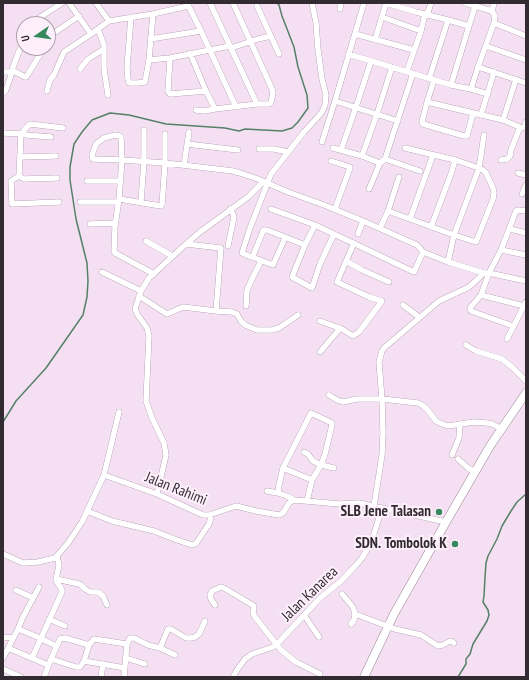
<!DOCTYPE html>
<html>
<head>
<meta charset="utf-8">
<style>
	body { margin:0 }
	#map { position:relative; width:529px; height:680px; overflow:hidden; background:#f5e0f3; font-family:"PT Sans Narrow",sans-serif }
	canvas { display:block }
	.frame { position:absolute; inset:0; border:4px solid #332b32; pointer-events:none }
	.north { position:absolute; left:16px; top:16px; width:40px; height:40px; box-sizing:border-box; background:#fdf0fc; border:1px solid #aca1ab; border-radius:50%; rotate:257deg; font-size:11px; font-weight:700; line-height:16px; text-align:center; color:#332b32 }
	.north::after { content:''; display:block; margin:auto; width:14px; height:18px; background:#35895c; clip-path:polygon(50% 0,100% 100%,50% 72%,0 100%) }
</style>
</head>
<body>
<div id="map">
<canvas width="529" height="680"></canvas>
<div class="frame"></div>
<div class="north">U</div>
</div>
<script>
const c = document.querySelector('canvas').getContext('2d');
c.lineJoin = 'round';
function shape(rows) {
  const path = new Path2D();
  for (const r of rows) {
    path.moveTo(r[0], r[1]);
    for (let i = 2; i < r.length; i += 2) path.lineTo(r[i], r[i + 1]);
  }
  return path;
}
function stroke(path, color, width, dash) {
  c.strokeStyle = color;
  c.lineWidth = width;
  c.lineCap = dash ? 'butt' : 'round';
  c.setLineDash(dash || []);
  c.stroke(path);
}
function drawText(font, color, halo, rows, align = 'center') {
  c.font = font + ' "PT Sans Narrow",sans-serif';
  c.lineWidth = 4;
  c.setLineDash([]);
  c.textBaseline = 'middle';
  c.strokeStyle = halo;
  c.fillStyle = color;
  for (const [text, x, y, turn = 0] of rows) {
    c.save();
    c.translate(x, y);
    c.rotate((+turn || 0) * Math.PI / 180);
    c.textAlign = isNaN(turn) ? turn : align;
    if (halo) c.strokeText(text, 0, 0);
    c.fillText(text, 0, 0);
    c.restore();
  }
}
const stream = shape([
	[3,422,16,401,46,368,83,315,87,297,88,281,87,263,76,219,70,180,70,167,74,144,82,132,92,120,110,113,129,115,166,124,225,128,239,131,245,129,282,131,292,128,298,122,308,108,307,95,298,67,294,47,282,16,279,5,277,3],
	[458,677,466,664,466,659,470,654,473,644,487,621,489,615,488,610,483,602,484,596,485,577,486,563,488,556,497,539,502,526,511,511,517,502,526,494]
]);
const street = shape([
	[69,3,91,34,109,21],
	[96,3,109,21,153,14],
	[187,3,201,31,236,107],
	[210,3,257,104],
	[386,3,416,12,448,20,469,26,451,85],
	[465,3,492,11,495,16,494,23,526,36],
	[188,6,153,14,149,60,170,58,230,46],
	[257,6,279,54],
	[340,9,341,3],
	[492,11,494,3],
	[131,17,127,67,128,79,129,83,138,83,145,82,149,60],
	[382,17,421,31],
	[494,23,478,67,526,83],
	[34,24,39,18,62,3],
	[469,26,475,6],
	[98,29,104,45,104,69,108,95],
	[355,34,414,50],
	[150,39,201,31],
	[375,40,386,3],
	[24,41,19,51,12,70,25,77,26,77,28,74,44,48],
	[48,41,54,33,79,16],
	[486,46,526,60],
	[231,48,258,39,271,36],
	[348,54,451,85,471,89,488,94],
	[170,58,168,91,170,94,206,91,190,53],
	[80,69,88,59,104,49],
	[407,71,421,31,425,14,428,12,431,3],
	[3,72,12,72,6,90,3,93],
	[429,79,448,20],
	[434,80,427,102,503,120,522,128,525,126,526,122],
	[471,89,478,67],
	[47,91,50,80,54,75,64,52,91,34],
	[206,91,215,109,257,104,269,104,271,102,273,93,272,89,233,3],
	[335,101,398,121],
	[427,102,422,122,423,124,464,136,467,136,473,113],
	[196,110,204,111,215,109],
	[481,115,494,72],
	[503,120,516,79],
	[3,133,24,134,24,130,30,124,63,128],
	[21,134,19,176,11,181,12,204,59,202],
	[24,134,26,135,51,137],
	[322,142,335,101,364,3],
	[187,144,238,150],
	[333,148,362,156,380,163],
	[259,149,274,149,288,152],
	[341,150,356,107,371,61],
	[362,156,377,114,392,67],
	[20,157,56,156],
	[385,159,420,171],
	[501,160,507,159,510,156,511,150,520,127],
	[331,161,350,167,350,168,335,209],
	[184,165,189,132],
	[518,173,526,175],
	[19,176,24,179,57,178],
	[87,181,121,181],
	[369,189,380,163,385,159,413,73],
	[522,194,526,185],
	[119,199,161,206,162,205,165,163,165,134],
	[80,202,118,202],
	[141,202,144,161,144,130],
	[271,209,315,225,414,272,423,252],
	[388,211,399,177],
	[410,219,433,155],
	[90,224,115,223],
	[315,225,305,245,292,277,312,288,320,264,334,234],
	[431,227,451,174,455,160],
	[380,228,388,211,454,235,476,242,493,199,494,193,493,188,486,173,483,170,479,168,455,160,405,148],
	[510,229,526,233],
	[358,234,363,221],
	[146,241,172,256],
	[186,244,221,248,216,311],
	[305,245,267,230,264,230,263,231,253,256,251,257,242,253,250,228,271,174,304,132,316,119,322,112,325,105,326,95,322,79,318,50,316,23,312,3],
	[228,246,234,217,233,214,230,209],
	[501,250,526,255],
	[252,257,273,265,285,238],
	[346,261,362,270,389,282],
	[448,262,454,235,479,168,484,135],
	[102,272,141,291],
	[154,274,115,253,114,251,115,226,119,199,122,160,121,137,120,136,115,135,104,138,96,144,92,155,93,159,122,160,165,163,233,171,240,173,258,179,288,192,324,205,363,221,417,245,423,252,448,262,484,273,489,273,526,281],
	[481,295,470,308,471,311,513,326],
	[139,296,167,314,183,307,216,311,232,312,237,314,241,321,245,325,257,330,272,330,279,328,298,315],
	[403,305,419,317],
	[246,306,247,290,252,279,261,261],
	[524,306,481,295,489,273,501,250,516,211,518,210,526,211],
	[320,321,342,329,353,336,359,332,382,301,369,297,337,282,354,243],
	[507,339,526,302],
	[466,345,476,351,502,359,512,367,526,381],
	[320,352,337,332,340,328],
	[329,395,337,400,343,402,357,399,382,399,418,403,422,405,427,409,436,421,442,424,448,426,474,422,487,423,492,424,502,429],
	[304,452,308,454,313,461,321,465,334,468],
	[452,455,459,438,460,424],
	[458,459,468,468,475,472],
	[283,468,311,413,332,423,332,425,325,454,321,465,312,480,307,501],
	[104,475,157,494,203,515,209,515,236,506,256,511,279,515,283,513,289,503,294,500,340,504,359,503,446,522],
	[267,491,278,493,287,496,294,500],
	[278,493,279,485,283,468,312,480],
	[157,494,166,455,164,443,152,418,146,401,149,336,147,328,137,314,135,309,141,291,149,278,186,244,200,232,248,197,263,182],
	[374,506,382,455,383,433,382,399,379,362,382,351,384,348,439,301,469,287,484,273],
	[87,511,112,521,154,531,177,540,192,545,195,544,197,542,209,524,212,514],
	[3,554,23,563,38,562,55,558,68,543,82,522,104,475,119,412],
	[56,579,79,584,81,585,85,589,90,592,98,592,103,596,107,605],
	[39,587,23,617,18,629,40,638,56,646],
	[16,590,33,598],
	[342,594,353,607,355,614,395,629,421,635,438,646,443,645,448,642,451,641,454,643],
	[215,605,211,599,210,595,212,591,221,587,224,588,251,604,254,606,253,613,255,617,281,650,296,662,320,674],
	[304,615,319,637],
	[49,619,65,626],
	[351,624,354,620,355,614],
	[3,637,13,638],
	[89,645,94,639,127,644],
	[8,648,48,665],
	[160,648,168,629,171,629,186,638,191,638,195,637,199,634,205,621],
	[3,658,18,629],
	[32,658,62,592,62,590,56,580,59,565,57,556],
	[126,658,145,664],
	[84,661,125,668],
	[3,669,21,677],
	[44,677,51,659,60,639,65,638,89,645,84,661,80,667,76,667,51,659],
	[101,677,103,664],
	[124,677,127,644,130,638,134,638,148,645,160,648,175,655],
	[233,677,237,670,245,659,252,654,273,647,278,643,320,598,341,581,357,564,362,558,371,543,379,518,381,508]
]);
const secondary = shape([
	[364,677,394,614,446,522,490,446,526,393]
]);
const markers = [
	[439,512,4,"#35895c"],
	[455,544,4,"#35895c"]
];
const streetNames = [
	["Jalan Rahimi",176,489,22],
	["Jalan Kanarea",310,594,-44]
];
const poiNames = [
	["SLB Jene Talasan",431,512],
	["SDN. Tombolok K",447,544]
];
stroke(stream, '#578068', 1.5);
stroke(street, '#988496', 6);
stroke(secondary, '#988496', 9);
stroke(street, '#fff', 5.5);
stroke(secondary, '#fff', 8);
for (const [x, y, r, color] of markers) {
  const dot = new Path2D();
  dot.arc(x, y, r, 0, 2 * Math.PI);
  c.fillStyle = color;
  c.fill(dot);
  stroke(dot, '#fdf0fc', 1.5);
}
drawText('15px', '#332b32', '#fdf0fc', streetNames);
drawText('bold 15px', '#332b32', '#fdf0fc', poiNames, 'right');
</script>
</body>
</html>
